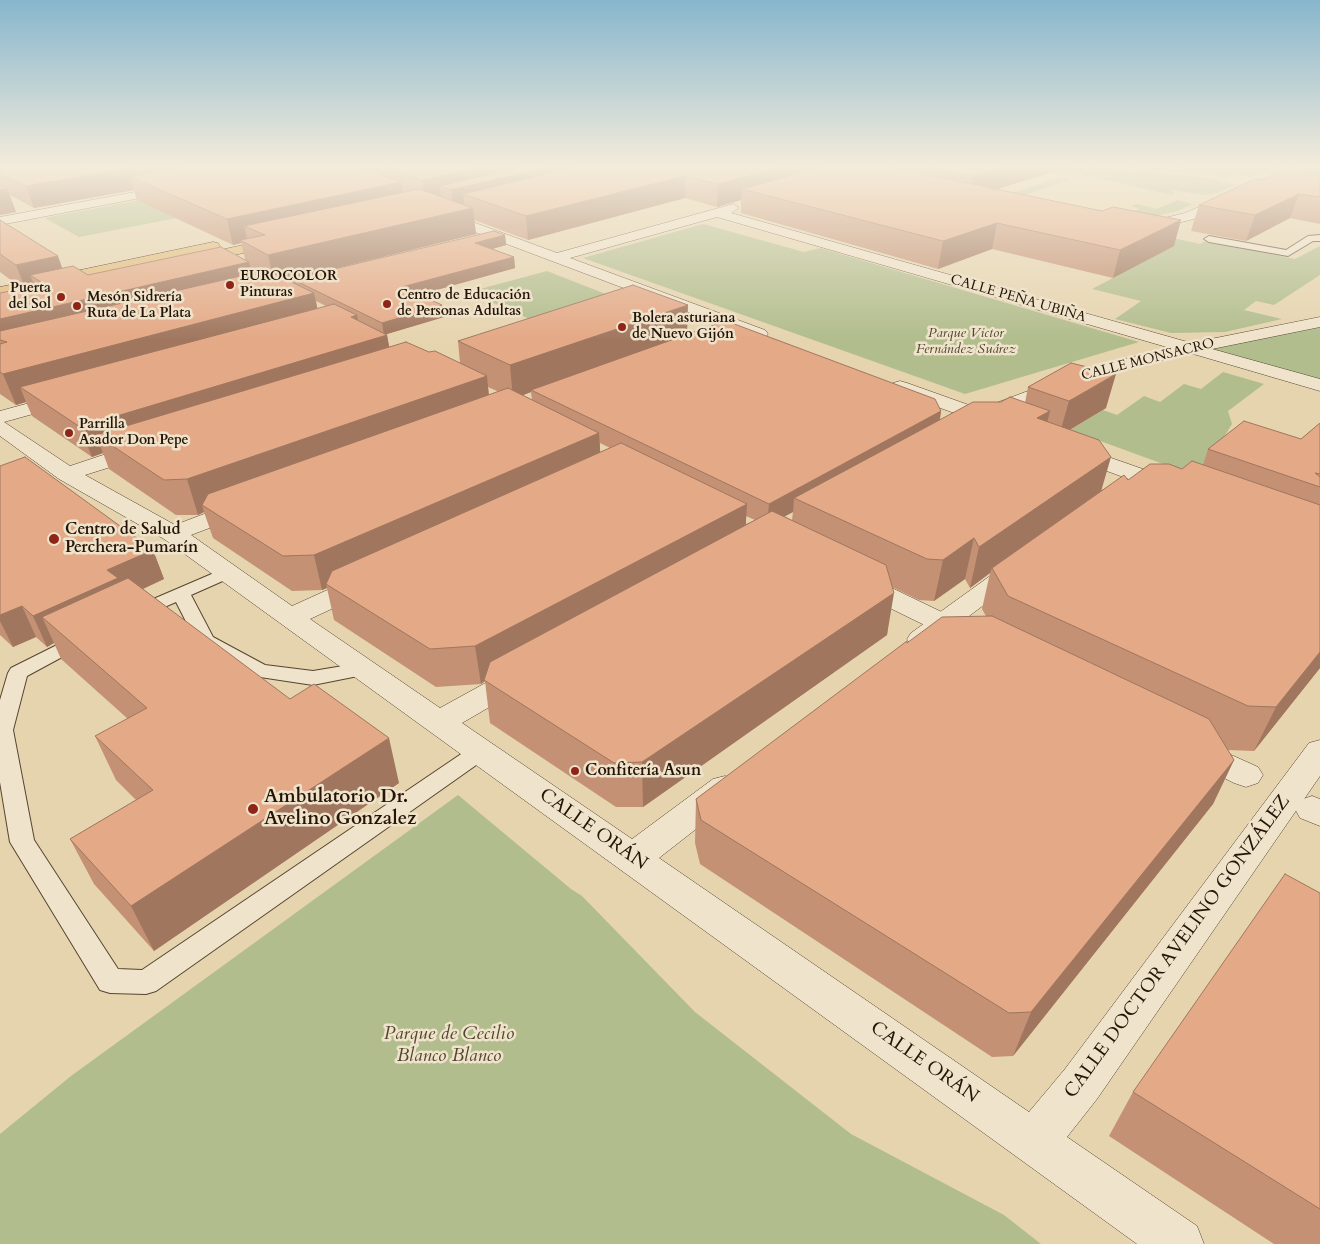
<!DOCTYPE html>
<html>
<head>
<meta charset="utf-8">
<style>
	body { margin:0 }
	canvas { display:block; background:#e6d4af }
</style>
</head>
<body>
<canvas width="1320" height="1244"></canvas>
<script>
const c = document.querySelector('canvas').getContext('2d');
c.lineJoin = 'round';
function paint(path, color) {
  c.fillStyle = color;
  c.fill(path, 'evenodd');
}
function shape(rows) {
  const path = new Path2D();
  for (const r of rows) {
    path.moveTo(r[0], r[1]);
    for (let i = 2; i < r.length; i += 2) path.lineTo(r[i], r[i + 1]);
  }
  return path;
}
function stroke(path, color, width, dash) {
  c.strokeStyle = color;
  c.lineWidth = width;
  c.lineCap = dash ? 'butt' : 'round';
  c.setLineDash(dash || []);
  c.stroke(path);
}
function drawText(font, color, halo, rows, align = 'center') {
  c.font = font + ' Cardo,serif';
  c.lineWidth = 5;
  c.setLineDash([]);
  c.textBaseline = 'middle';
  c.strokeStyle = halo;
  c.fillStyle = color;
  for (const [text, x, y, turn = 0] of rows) {
    c.save();
    c.translate(x, y);
    c.rotate((+turn || 0) * Math.PI / 180);
    c.textAlign = isNaN(turn) ? turn : align;
    if (halo) c.strokeText(text, 0, 0);
    c.fillText(text, 0, 0);
    c.restore();
  }
}
const green = shape([
	[1102,165,1149,165,1213,176],
	[1163,165,1280,165,1252,177,1234,174,1227,177],
	[1046,166,1080,166,1210,178,1219,180,1217,182,1236,185,1217,193,1203,195,1172,190,1170,191,1176,193,1172,195],
	[1059,178,1069,180,1016,198,1006,195],
	[229,183,269,200,79,237,45,218],
	[1178,200,1192,204,1178,211,1145,218,1129,213,1139,209,1131,206,1137,204,1156,209],
	[703,224,804,252,820,248,1139,342,965,394,583,258],
	[1173,238,1200,244,1205,241,1295,259,1320,246,1320,275,1274,305,1256,301,1244,310,1282,319,1225,332,1171,333,1115,319,1141,301,1092,289,1113,278],
	[547,271,639,307,559,332,469,292],
	[1320,322,1320,385,1191,348],
	[1223,372,1264,384,1228,411,1232,424,1201,474,1196,476,1070,430,1103,410,1117,415,1144,396,1160,402,1184,384,1201,389],
	[458,795,571,889,582,896,695,1012,851,1134,1004,1215,1041,1244,0,1244,0,1134,71,1076]
]);
const service = shape([
	[1320,235,1320,241,1313,241,1288,256,1209,242,1204,239,1209,236,1286,250,1308,236,1320,235],
	[228,567,234,568,237,572,234,576,191,595,213,637,265,665,313,671,361,663,368,664,371,669,368,674,313,685,260,677,198,645,176,602,137,619,130,617,128,613,130,609,228,567],
	[81,633,88,635,91,639,88,643,27,676,13,730,34,840,118,969,142,970,473,746,481,743,489,746,492,751,489,756,156,991,146,994,110,993,100,990,10,842,0,782,0,700,8,673,11,668,81,633]
]);
const pedestrian = shape([
	[860,575,869,577,975,628,979,634,975,640,965,643,955,640,851,589,847,583,851,577,860,575],
	[1198,740,1258,767,1263,775,1258,783,1246,787,1234,783,1187,759,1182,751,1187,743,1198,740],
	[1312,796,1320,799,1320,826,1300,818,1295,809,1300,800,1312,796]
]);
const minor = shape([
	[1295,165,1310,165,1194,219,1161,227,1141,228,1134,224,1141,220,1161,219,1185,213,1295,165],
	[173,185,179,189,177,191,0,225,0,217,173,185],
	[733,204,739,208,731,213,1191,343,1320,317,1320,327,1212,349,1320,379,1320,391,1190,353,1104,375,1022,405,998,416,1006,422,1003,426,996,428,893,391,891,387,893,383,900,381,907,383,980,409,1092,367,1170,348,717,217,570,258,765,330,768,334,765,338,759,339,435,217,433,214,435,211,443,211,557,253,733,204],
	[66,393,73,395,76,399,73,403,4,422,70,466,133,445,141,444,149,445,152,450,149,455,85,475,175,525,233,503,241,501,249,503,253,508,249,513,191,535,292,606,354,578,363,576,372,578,376,584,372,590,310,619,440,708,509,670,519,667,529,670,534,677,529,684,462,723,632,839,713,779,725,776,737,779,742,788,737,797,659,858,1029,1112,1065,1069,1309,743,1320,740,1320,776,1097,1099,1067,1137,1197,1226,1204,1244,1137,1244,164,539,59,479,0,436,0,411,66,393],
	[1074,445,1180,482,1183,487,1180,492,1172,494,1164,492,1066,456,1063,451,1066,446,1074,445],
	[1017,560,1026,563,1030,568,1026,573,931,645,921,648,911,645,907,639,911,633,1008,563,1017,560]
]);
const primary = shape([
	[279,237,286,241,284,244,194,264,187,260,189,257,279,237],
	[213,242,218,243,220,246,218,249,0,297,0,287,213,242]
]);
const wall = shape([
	[0,165,1075,165,996,189,1174,246,1113,278,992,249,938,269,741,213,741,200,717,207,685,198,528,240,474,220,476,234,287,280,293,282,292,279,505,235,506,245,493,249,514,257,515,268,419,295,444,317,386,334,387,335,389,347,429,352,460,363,458,341,687,334,941,411,940,420,1025,403,1028,387,1106,408,1070,430,1101,490,1128,480,1203,465,1208,449,1301,439,1320,423,1320,668,1254,751,1228,750,1234,760,1213,804,1013,1056,992,1057,700,864,695,843,696,799,907,643,986,616,982,609,990,573,970,588,965,579,934,601,919,600,892,587,887,635,643,807,616,807,490,723,485,681,481,684,436,687,334,620,327,588,322,590,292,591,213,538,204,512,198,515,176,515,109,469,103,453,92,457,32,416,26,402,16,405,0,394,0,293,23,289,0,272,0,220,62,268,88,275,245,259,241,243,233,245,137,200,134,190,34,208,10,195,16,212,0,215],
	[316,301,326,306,317,309],
	[488,387,499,392,489,395],
	[531,392,532,400,523,395],
	[600,443,610,448,600,452],
	[793,512,792,520,784,516],
	[746,516,755,520,746,524],
	[1300,165,1320,165,1320,224,1290,218,1246,241,1191,231,1199,205,1264,180,1298,173],
	[0,466,153,550,164,579,143,589,399,783,154,951,94,884,70,839,136,800,116,780,95,736,128,719,61,659,54,643,47,647,36,637,13,647,0,635],
	[1320,893,1320,1244,1274,1244,1109,1136,1133,1092]
]);
const shadedWall = shape([
	[145,165,267,165,130,177,134,190,34,208,26,186],
	[491,165,645,165,463,194,465,209,453,212,451,190,440,186,441,198,425,202,422,180],
	[790,165,828,165,742,189,741,200,717,207,718,184],
	[1009,165,1075,165,969,198,973,176],
	[685,176,685,198,528,240,526,216],
	[401,182,405,207,265,235,244,226,248,242,240,240,241,243,233,245,227,219],
	[7,189,16,212,0,215,0,190],
	[1299,194,1290,218,1246,241,1255,215],
	[473,208,476,234,275,283,268,255],
	[1181,220,1174,246,1113,278,1120,250],
	[997,223,992,249,938,269,943,241],
	[505,235,506,245,477,253,475,243],
	[58,256,67,282,41,282,30,275,36,289,25,288,16,265],
	[514,257,515,268,404,299,402,287],
	[249,262,255,288,7,342,0,340,0,319],
	[314,293,320,320,20,387,26,402,16,405,3,374],
	[442,305,444,317,384,335,382,323],
	[688,305,687,336,531,390,531,392,513,399,510,365],
	[357,315,362,341,351,317],
	[387,335,392,362,96,435,103,453,92,457,80,427],
	[1116,374,1106,408,1059,436,1069,401],
	[487,376,490,408,202,505,204,512,198,515,187,479],
	[941,411,938,431,794,498,793,512,767,526,769,504],
	[1050,411,1041,447,1037,418],
	[599,433,601,464,326,584,327,588,322,590,314,555],
	[1111,457,1100,495,992,568,990,573,970,588,979,547],
	[747,504,745,538,484,680,485,681,481,684,475,646],
	[974,538,965,579,934,601,943,560],
	[153,550,164,579,125,597,42,617,54,643,47,647,33,616,107,570],
	[894,593,887,635,643,807,642,762],
	[22,606,36,637,13,647,0,621,0,615],
	[1320,652,1320,668,1254,751,1276,707],
	[389,738,399,783,154,951,131,906],
	[1234,760,1213,804,1013,1056,1031,1012]
]);
const building = shape([
	[0,165,145,165,26,186,0,173,0,165],
	[192,165,354,165,401,182,227,219,130,177,192,165],
	[381,165,491,165,422,180,381,165],
	[530,165,557,165,451,190,440,186,530,165],
	[584,165,790,165,718,184,685,176,526,216,463,194,584,165],
	[828,165,880,165,1102,211,1113,207,1181,220,1120,250,997,223,943,241,742,189,828,165],
	[923,165,1009,165,973,176,923,165],
	[1285,171,1320,176,1320,197,1299,194,1255,215,1199,205,1255,179,1264,180,1285,171],
	[0,185,7,189,0,190,0,185],
	[419,189,473,208,268,255,240,240,265,235,244,226,419,189],
	[0,220,58,256,16,265,0,254,0,220],
	[494,231,505,235,475,243,514,257,402,287,442,305,382,323,292,279,494,231],
	[221,247,249,262,0,319,0,293,25,288,22,287,41,282,30,275,73,266,88,275,221,247],
	[267,270,314,293,3,374,0,372,0,344,7,342,0,340,0,331,267,270],
	[633,285,688,305,510,365,458,341,633,285],
	[334,304,357,315,351,317,387,335,80,427,20,387,334,304],
	[722,322,729,322,935,399,941,411,769,504,531,390,722,322],
	[406,342,429,352,435,351,487,376,187,479,164,480,96,435,406,342],
	[1071,363,1116,374,1069,401,1028,387,1071,363],
	[508,388,599,433,314,555,283,556,202,505,208,494,508,388],
	[1010,397,1050,411,1037,418,1099,440,1111,457,979,547,974,538,943,560,927,559,794,498,973,402,1001,402,1010,397],
	[1244,421,1301,439,1320,423,1320,474,1315,473,1320,477,1320,487,1208,449,1244,421],
	[621,443,747,504,475,646,430,649,326,584,332,571,621,443],
	[25,457,153,550,107,570,118,578,33,616,22,606,0,615,0,466,25,457],
	[1192,461,1320,505,1320,652,1276,707,1248,706,1008,596,992,568,1124,475,1128,480,1150,464,1169,464,1182,469,1192,461],
	[772,511,886,565,894,593,642,762,614,763,484,680,490,662,772,511],
	[128,578,290,699,314,684,389,738,131,906,70,839,153,790,95,736,147,708,42,617,128,578],
	[992,616,1209,719,1234,760,1031,1012,1009,1013,701,820,696,799,907,641,907,643,942,617,992,616],
	[1285,874,1320,893,1320,1209,1133,1092,1285,874]
]);
const markers = [
	[230,285,5,"#8f2418"],
	[61,297,5,"#8f2418"],
	[387,304,5,"#8f2418"],
	[77,306,5,"#8f2418"],
	[622,327,5,"#8f2418"],
	[69,433,5,"#8f2418"],
	[54,539,6,"#8f2418"],
	[575,771,5,"#8f2418"],
	[253,809,6,"#8f2418"]
];
const farPoinames = [
	["EUROCOLOR",240,277],
	["Pinturas",240,293],
	["Puerta",51,289,"right"],
	["del Sol",51,305,"right"],
	["Centro de Educación",397,296],
	["de Personas Adultas",397,312],
	["Mesón Sidrería",87,298],
	["Ruta de La Plata",87,314],
	["Bolera asturiana",632,319],
	["de Nuevo Gijón",632,335],
	["Parrilla",79,425],
	["Asador Don Pepe",79,441]
];
const farStreetnames = [
	["CALLE PEÑA UBIÑA",1018,299,16],
	["CALLE MONSACRO",1148,360,-14]
];
const farParknames = [
	["Parque Victor",966,334],
	["Fernández Suárez",966,350]
];
const poiNames = [
	["Centro de Salud",65,530],
	["Perchera-Pumarín",65,548],
	["Confitería Asun",585,771]
];
const nearPoinames = [
	["Ambulatorio Dr.",264,798],
	["Avelino Gonzalez",264,820]
];
const nearStreetnames = [
	["CALLE ORÁN",593,830,35],
	["CALLE DOCTOR AVELINO GONZÁLEZ",1178,947,-54],
	["CALLE ORÁN",924,1063,35]
];
const nearParknames = [
	["Parque de Cecilio",449,1035],
	["Blanco Blanco",449,1057]
];
paint(green, '#b1bd8d');
stroke(service, '#564530', 2);
stroke(pedestrian, '#564530', 1);
stroke(minor, '#564530', 1);
stroke(primary, '#261506', 1);
paint(service, '#efe3cb');
paint(pedestrian, '#efe3cb');
paint(minor, '#efe3cb');
paint(primary, '#e3ba78');
paint(wall, '#c49174');
paint(shadedWall, '#a0765e');
paint(building, '#e4a987');
stroke(building, '#a0765e', 1);
const sky = c.createLinearGradient(0, 0, 0, 340);
sky.addColorStop(0, '#87b6cd');
sky.addColorStop(0.49, '#f4ecdb');
sky.addColorStop(1, '#f4ecdb00');
c.fillStyle = sky;
c.fillRect(0, 0, 1320, 340);
for (const [x, y, r, color] of markers) {
  const dot = new Path2D();
  dot.arc(x, y, r, 0, 2 * Math.PI);
  c.fillStyle = color;
  c.fill(dot);
  stroke(dot, '#efe3cb', 2);
}
drawText('bold 14px', '#261506', '#efe3cb', farPoinames, 'left');
drawText('14px', '#261506', '#efe3cb', farStreetnames);
drawText('italic 14px', '#50472e', '#efe3cb', farParknames);
drawText('bold 16px', '#261506', '#efe3cb', poiNames, 'left');
drawText('bold 19px', '#261506', '#efe3cb', nearPoinames, 'left');
drawText('19px', '#261506', '#efe3cb', nearStreetnames);
drawText('italic 19px', '#50472e', '#efe3cb', nearParknames);
</script>
</body>
</html>
